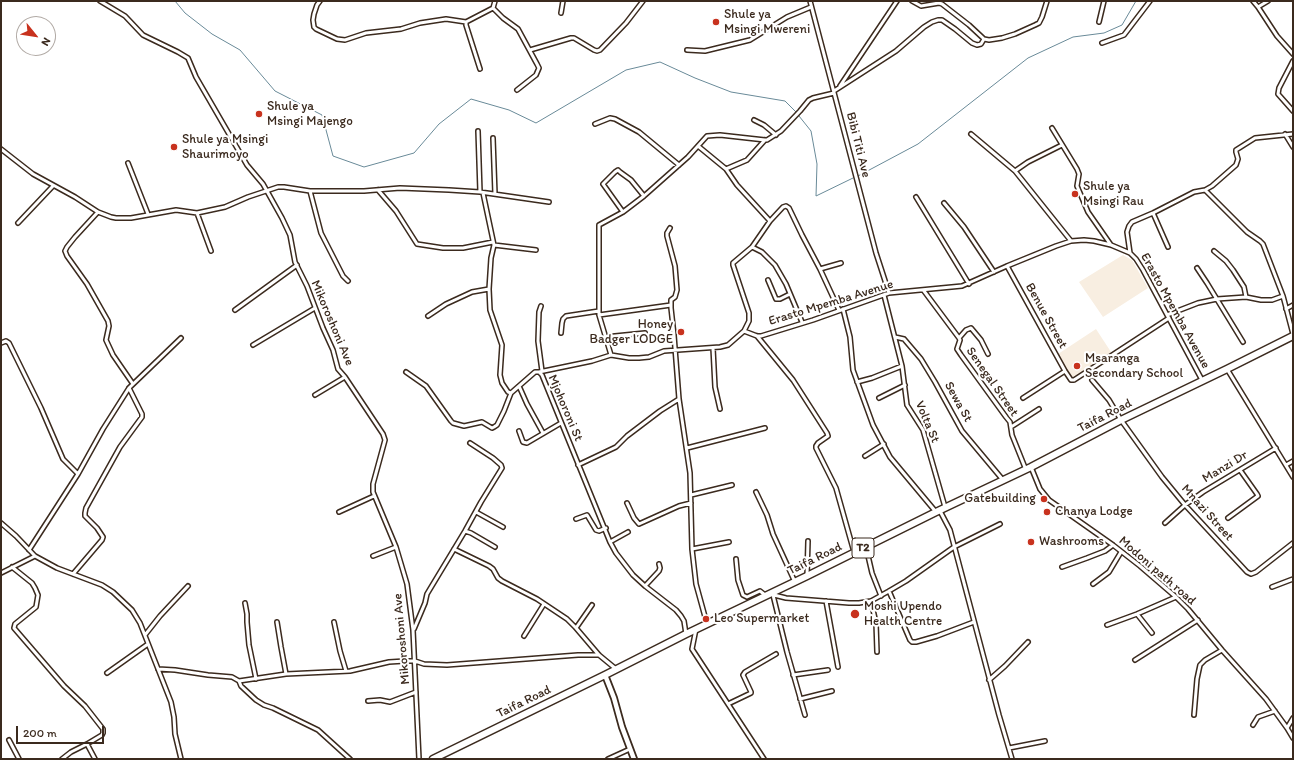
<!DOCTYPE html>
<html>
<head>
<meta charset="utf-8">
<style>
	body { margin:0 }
	#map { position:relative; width:1294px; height:760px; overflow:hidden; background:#fff; font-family:Itim,sans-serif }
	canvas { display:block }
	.frame { position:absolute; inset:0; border:2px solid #3b2a1e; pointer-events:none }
	.north { position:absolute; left:16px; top:16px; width:40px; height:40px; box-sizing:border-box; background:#fff; border:1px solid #b1aaa5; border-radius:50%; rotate:120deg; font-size:11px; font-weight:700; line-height:16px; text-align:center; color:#3b2a1e }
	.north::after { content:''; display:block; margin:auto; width:14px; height:18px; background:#c8321e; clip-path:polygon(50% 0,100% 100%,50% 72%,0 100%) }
	.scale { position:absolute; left:16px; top:726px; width:88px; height:18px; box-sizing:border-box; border:2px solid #3b2a1e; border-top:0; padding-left:5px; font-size:12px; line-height:14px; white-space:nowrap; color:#3b2a1e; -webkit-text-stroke:3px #fff; paint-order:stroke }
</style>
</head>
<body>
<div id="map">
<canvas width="1294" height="760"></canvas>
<div class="frame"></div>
<div class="north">N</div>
<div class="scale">200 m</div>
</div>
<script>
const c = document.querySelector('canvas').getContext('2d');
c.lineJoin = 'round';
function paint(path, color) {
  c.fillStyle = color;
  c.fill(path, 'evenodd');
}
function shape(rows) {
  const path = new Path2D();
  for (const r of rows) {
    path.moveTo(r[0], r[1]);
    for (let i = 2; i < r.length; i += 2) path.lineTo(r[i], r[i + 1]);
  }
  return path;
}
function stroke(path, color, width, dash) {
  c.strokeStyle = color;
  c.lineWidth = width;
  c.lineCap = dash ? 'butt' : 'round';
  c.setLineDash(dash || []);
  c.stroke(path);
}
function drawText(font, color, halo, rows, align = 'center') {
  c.font = font + ' Itim,sans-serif';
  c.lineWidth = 4;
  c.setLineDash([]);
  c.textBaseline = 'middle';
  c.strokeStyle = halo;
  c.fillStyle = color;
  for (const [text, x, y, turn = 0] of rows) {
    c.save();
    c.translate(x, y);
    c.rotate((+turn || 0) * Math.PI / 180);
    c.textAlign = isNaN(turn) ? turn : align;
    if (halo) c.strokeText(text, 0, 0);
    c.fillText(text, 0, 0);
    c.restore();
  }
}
const built = shape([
	[1123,255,1132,260,1148,288,1103,317,1079,282],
	[1096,329,1111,352,1072,379,1058,354]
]);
const stream = shape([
	[175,1,185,13,212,34,240,50,275,91,322,115,333,156,364,167,414,153,439,124,471,99,509,110,536,123,626,70,660,62,695,78,731,92,785,101,796,112],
	[799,116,811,131,817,164,816,196,853,178],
	[858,176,918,144,1028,58,1073,37,1104,33,1122,25,1136,1]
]);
const street = shape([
	[100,1,125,16,143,35,178,52,188,58,196,77,247,165,263,184,282,218,290,235,295,262,307,286,323,328,333,350,338,369,345,377,383,434,385,440,373,484,373,492,396,547,407,584,413,630,419,759],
	[320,1,317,5,314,14,313,20,314,27,316,29,337,39,345,40,366,33,401,29,420,23,446,19,466,22],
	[810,1,876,253,889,293],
	[912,1,921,6,939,3,942,4,969,25,984,39,989,40,1002,38,1015,34,1035,25,1039,23,1042,17,1047,1],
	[1253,1,1258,7,1277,36,1293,54],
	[1258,7,1268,1],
	[493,8,503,18,518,29,537,64,539,68,536,75,517,90],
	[561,13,563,1],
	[1099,22,1104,1],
	[1102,43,1124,35,1150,1],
	[530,50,571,38,574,38,594,50,597,51,600,50,626,23,643,1],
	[687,50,705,51,750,40,787,17,811,7],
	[1293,61,1279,88,1278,94,1293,111],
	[480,69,466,25,466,22,493,8,495,1],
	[840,86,897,1],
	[834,91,896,51,924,27,932,22,938,20,942,20,955,29,972,43,977,45,981,44,984,39],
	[754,120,764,125,776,135],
	[595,124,610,118,615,119,639,132,679,165],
	[1052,128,1077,169,1079,174,1077,186,1088,212,1111,245],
	[478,131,480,192],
	[971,134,1015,171,1071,241],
	[1285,134,1293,147],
	[493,138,495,194],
	[698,146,726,169,737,185,770,221],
	[1,149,33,174,75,197,98,212,111,217,116,218,131,218,176,210,197,213,225,207,248,197,278,187,284,187,310,191,364,191,400,188,449,190,480,192,549,202],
	[128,163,148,214],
	[726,169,747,160,765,140],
	[1015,171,1028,162,1062,145],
	[378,190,396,211,417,244,443,248,463,248,493,242],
	[1205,190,1247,232,1260,241,1263,244,1283,296,1293,334],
	[310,191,321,233,343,276,348,281],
	[483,193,494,245,491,258,489,289,490,310,502,345,500,375,502,383,508,392,511,393,535,372,539,372,542,375,610,542,616,553,633,575,645,586,676,610,681,616,684,621,686,634],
	[916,197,969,284],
	[944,203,964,227,994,272],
	[98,212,75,237,67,247,65,251,67,256,87,284,108,321,109,326,106,340,113,355,133,384],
	[623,212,603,184,615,172,618,170,620,172,631,180,644,196],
	[197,213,211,251],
	[1153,213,1168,247],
	[18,223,53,186],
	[670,228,667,233,667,236,675,266,677,290,675,297,671,300,671,308,674,335,679,399,690,473,692,549,696,584,707,624],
	[494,245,536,250],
	[752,247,762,252,775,265,786,284,802,322],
	[1214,251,1226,261,1233,270,1244,287,1246,297],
	[1130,253,1127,232,1129,226,1132,222,1153,213,1194,192,1205,190,1212,186,1236,165,1238,159,1236,152,1236,150,1255,138,1293,134],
	[1007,266,1065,371,1071,380,1074,380,1169,318],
	[1197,268,1207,283,1243,342],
	[820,269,841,263],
	[768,280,776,299,780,299,790,294],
	[924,291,959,338,960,340,957,349,961,355,1006,417,1010,422,1012,435,1026,470],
	[884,295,902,366,907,405,923,430,945,507],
	[541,306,539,312,538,341,542,371],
	[843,309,850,337,853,370,873,425,890,457,936,512],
	[1286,309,1293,305],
	[235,310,297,265],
	[599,315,671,305],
	[1167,315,1198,303,1217,299,1246,297,1261,300,1272,300,1283,296],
	[428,316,446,304,472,292,489,289],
	[744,331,749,321,749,313,733,265,733,263,752,247,770,221,783,207,786,206,789,208,802,235,820,269,839,310],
	[561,333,562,323,563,319,566,316,599,311],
	[757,336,793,380,827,433,828,436,818,443,816,446,816,448,836,488,854,552],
	[605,337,645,333],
	[895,337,904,339,921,359,935,382,962,431,1003,480],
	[959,338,966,330,971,328,981,340,988,354],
	[1,343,6,341,9,343,41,408,63,459,78,474],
	[253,345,315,308],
	[713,348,715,387,720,409],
	[611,355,599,315,599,225,623,212,644,196,688,157,707,136,720,135,765,140,767,140,781,131,800,111,809,100,813,98,834,93],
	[1227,369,1293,477],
	[406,372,426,386,451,421,453,423,464,426,482,422,492,428,494,427,497,425,504,411,511,393],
	[539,372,592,361,611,355,629,358,639,358,649,357,664,351,720,347,728,345,744,331,757,336,761,336,813,320,889,293,962,286,1007,266,1056,246,1071,241,1084,240,1094,241,1111,245,1130,253,1136,259,1143,270,1202,380],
	[1092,380,1109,400,1121,420,1162,477,1185,505,1247,572,1251,574,1256,572,1293,543],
	[857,382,872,378,902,366],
	[519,386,527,404,543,433],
	[315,395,345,377],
	[879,398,905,385],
	[1023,398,1065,371],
	[1011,427,1039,409],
	[519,431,523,442,527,443,561,423],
	[687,448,765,428],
	[865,456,884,444],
	[578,465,616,447,627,436,660,411,679,399],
	[1286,465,1293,461],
	[1031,467,1040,489,1049,500,1113,545,1140,566,1176,597,1188,609,1222,650,1266,699,1287,728,1293,738],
	[756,492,767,515,773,534,795,582],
	[691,495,732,485],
	[627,503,634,518,639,524,679,506,691,503],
	[940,511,950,530,999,715,1012,759],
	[339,512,374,496],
	[476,512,503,527],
	[1228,518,1258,496,1257,494,1240,470],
	[576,519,587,515,596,530,599,531,606,528],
	[1,523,16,536,35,556,57,568,102,585,113,592,132,610,140,623,171,702,174,717,175,734,181,759],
	[1165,523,1185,505,1203,492,1276,448],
	[465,531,471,533,495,547],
	[610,542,628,532],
	[866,547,872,573,881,596],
	[454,549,489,566,493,569,498,578,502,581,537,599,567,619,576,628,599,655,616,669],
	[692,549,729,542],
	[29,550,78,474,103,429,129,388,181,338],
	[373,556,396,547],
	[736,559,738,580,743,595,747,597,760,591,765,595],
	[12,567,32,583,35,588,38,595,36,607,15,624,14,628,64,686,85,706,103,729,103,733,102,735,87,744,95,759],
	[1062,567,1087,558,1105,551,1113,545],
	[1,573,35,556],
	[73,574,102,540,103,537,97,528,85,516,85,513,86,508,120,447,142,417,142,414,129,388],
	[807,576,808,541],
	[1093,584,1109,572,1121,552],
	[645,586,659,571,660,568,659,564],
	[1272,587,1293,579],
	[889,591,910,640,912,642,916,642,937,636,974,622],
	[770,594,786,598,849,603,859,603,871,601,889,591,906,581,954,547,1000,524],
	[773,595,787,652,805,715],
	[826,601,838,667],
	[871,601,876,623,877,652],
	[245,603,247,614,247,622,249,645,256,679],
	[1137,614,1152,633],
	[277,622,281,647,286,674],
	[334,622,340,651,346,671],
	[1107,625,1137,614,1176,597],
	[576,628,592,605],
	[414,629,425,603,427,594,430,589,465,531,481,502,502,468,501,465,493,458,470,443],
	[696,629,692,649,764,759],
	[145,635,160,616,188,586],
	[524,636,544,604],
	[1135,660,1198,620],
	[158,669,175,670,208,675,232,677,239,681,286,674,350,671,389,662,405,661,415,661,424,664,447,665,578,655,599,655],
	[107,673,148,644],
	[793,675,828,670],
	[989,680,1005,666,1028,642],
	[239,681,241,686,256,700,264,705,273,708,318,730,350,759],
	[800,699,832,691],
	[368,701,380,700,390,702,416,692],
	[728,704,751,693,751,692,744,677,743,675,745,672,776,654],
	[1194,715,1197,679,1200,665,1205,660,1222,650],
	[1253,725,1258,717,1275,711],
	[1287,728,1293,718],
	[9,740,19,759],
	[1009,748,1045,741],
	[62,759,71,752,87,744],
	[608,759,630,749]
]);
const secondary = shape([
	[605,675,614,698,622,727,634,759]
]);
const highway = shape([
	[433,759,605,675,686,634,807,576,936,512,1031,467,1121,420,1227,369,1293,336]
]);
const markers = [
	[716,22,4,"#c8321e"],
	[259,114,4,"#c8321e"],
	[174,147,4,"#c8321e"],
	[1075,194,4,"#c8321e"],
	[681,332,4,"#c8321e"],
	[1077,366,4,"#c8321e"],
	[1044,499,4,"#c8321e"],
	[1047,512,4,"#c8321e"],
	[1031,542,4,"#c8321e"],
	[855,614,5,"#c8321e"],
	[706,619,4,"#c8321e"]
];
const shields = [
	[863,548,22]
];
const shieldNames = [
	["T2",863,548]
];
const poiNames = [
	["Shule ya",724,15],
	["Msingi Mwereni",724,30],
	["Shule ya",267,107],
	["Msingi Majengo",267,122],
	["Shule ya Msingi",182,140],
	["Shaurimoyo",182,155],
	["Shule ya",1083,187],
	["Msingi Rau",1083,202],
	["Honey",673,325,"right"],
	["Badger LODGE",673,340,"right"],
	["Msaranga",1085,359],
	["Secondary School",1085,374],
	["Gatebuilding",1036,499,"right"],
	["Chanya Lodge",1055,512],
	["Washrooms",1039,542],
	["Moshi Upendo",864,607],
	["Health Centre",864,622],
	["Leo Supermarket",714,619]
];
const streetNames = [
	["Bibi Titi Ave",858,145,76],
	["Erasto Mpemba Avenue",831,303,-17],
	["Erasto Mpemba Avenue",1175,311,61],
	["Benue Street",1046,316,61],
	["Mikoroshoni Ave",332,323,67],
	["Senegal Street",992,382,55],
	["Sewa St",958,402,61],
	["Mjohoroni St",565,408,67],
	["Taifa Road",1105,416,-27],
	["Volta St",927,422,67],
	["Manzi Dr",1225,467,-31],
	["Mnazi Street",1207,513,48],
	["Taifa Road",815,559,-26],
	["Modoni path road",1157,571,41],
	["Mikoroshoni Ave",402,639,-95],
	["Taifa Road",524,702,-26]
];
paint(built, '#f8eee1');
stroke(stream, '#698a98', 1);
stroke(street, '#3b2a1e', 6);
stroke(secondary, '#3b2a1e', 8);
stroke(highway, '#3b2a1e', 9);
stroke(street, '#fff', 3);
stroke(secondary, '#fff', 4.5);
stroke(highway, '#fff', 6);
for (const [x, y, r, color] of markers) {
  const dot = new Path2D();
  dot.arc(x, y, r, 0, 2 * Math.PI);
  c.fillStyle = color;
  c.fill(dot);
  stroke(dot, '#fff', 1.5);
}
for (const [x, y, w] of shields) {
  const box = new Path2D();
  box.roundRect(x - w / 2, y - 10, w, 20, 3);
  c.fillStyle = '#fff';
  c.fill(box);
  stroke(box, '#3b2a1e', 1);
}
drawText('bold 12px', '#3b2a1e', null, shieldNames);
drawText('13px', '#3b2a1e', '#fff', poiNames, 'left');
drawText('13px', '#3b2a1e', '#fff', streetNames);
</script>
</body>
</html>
